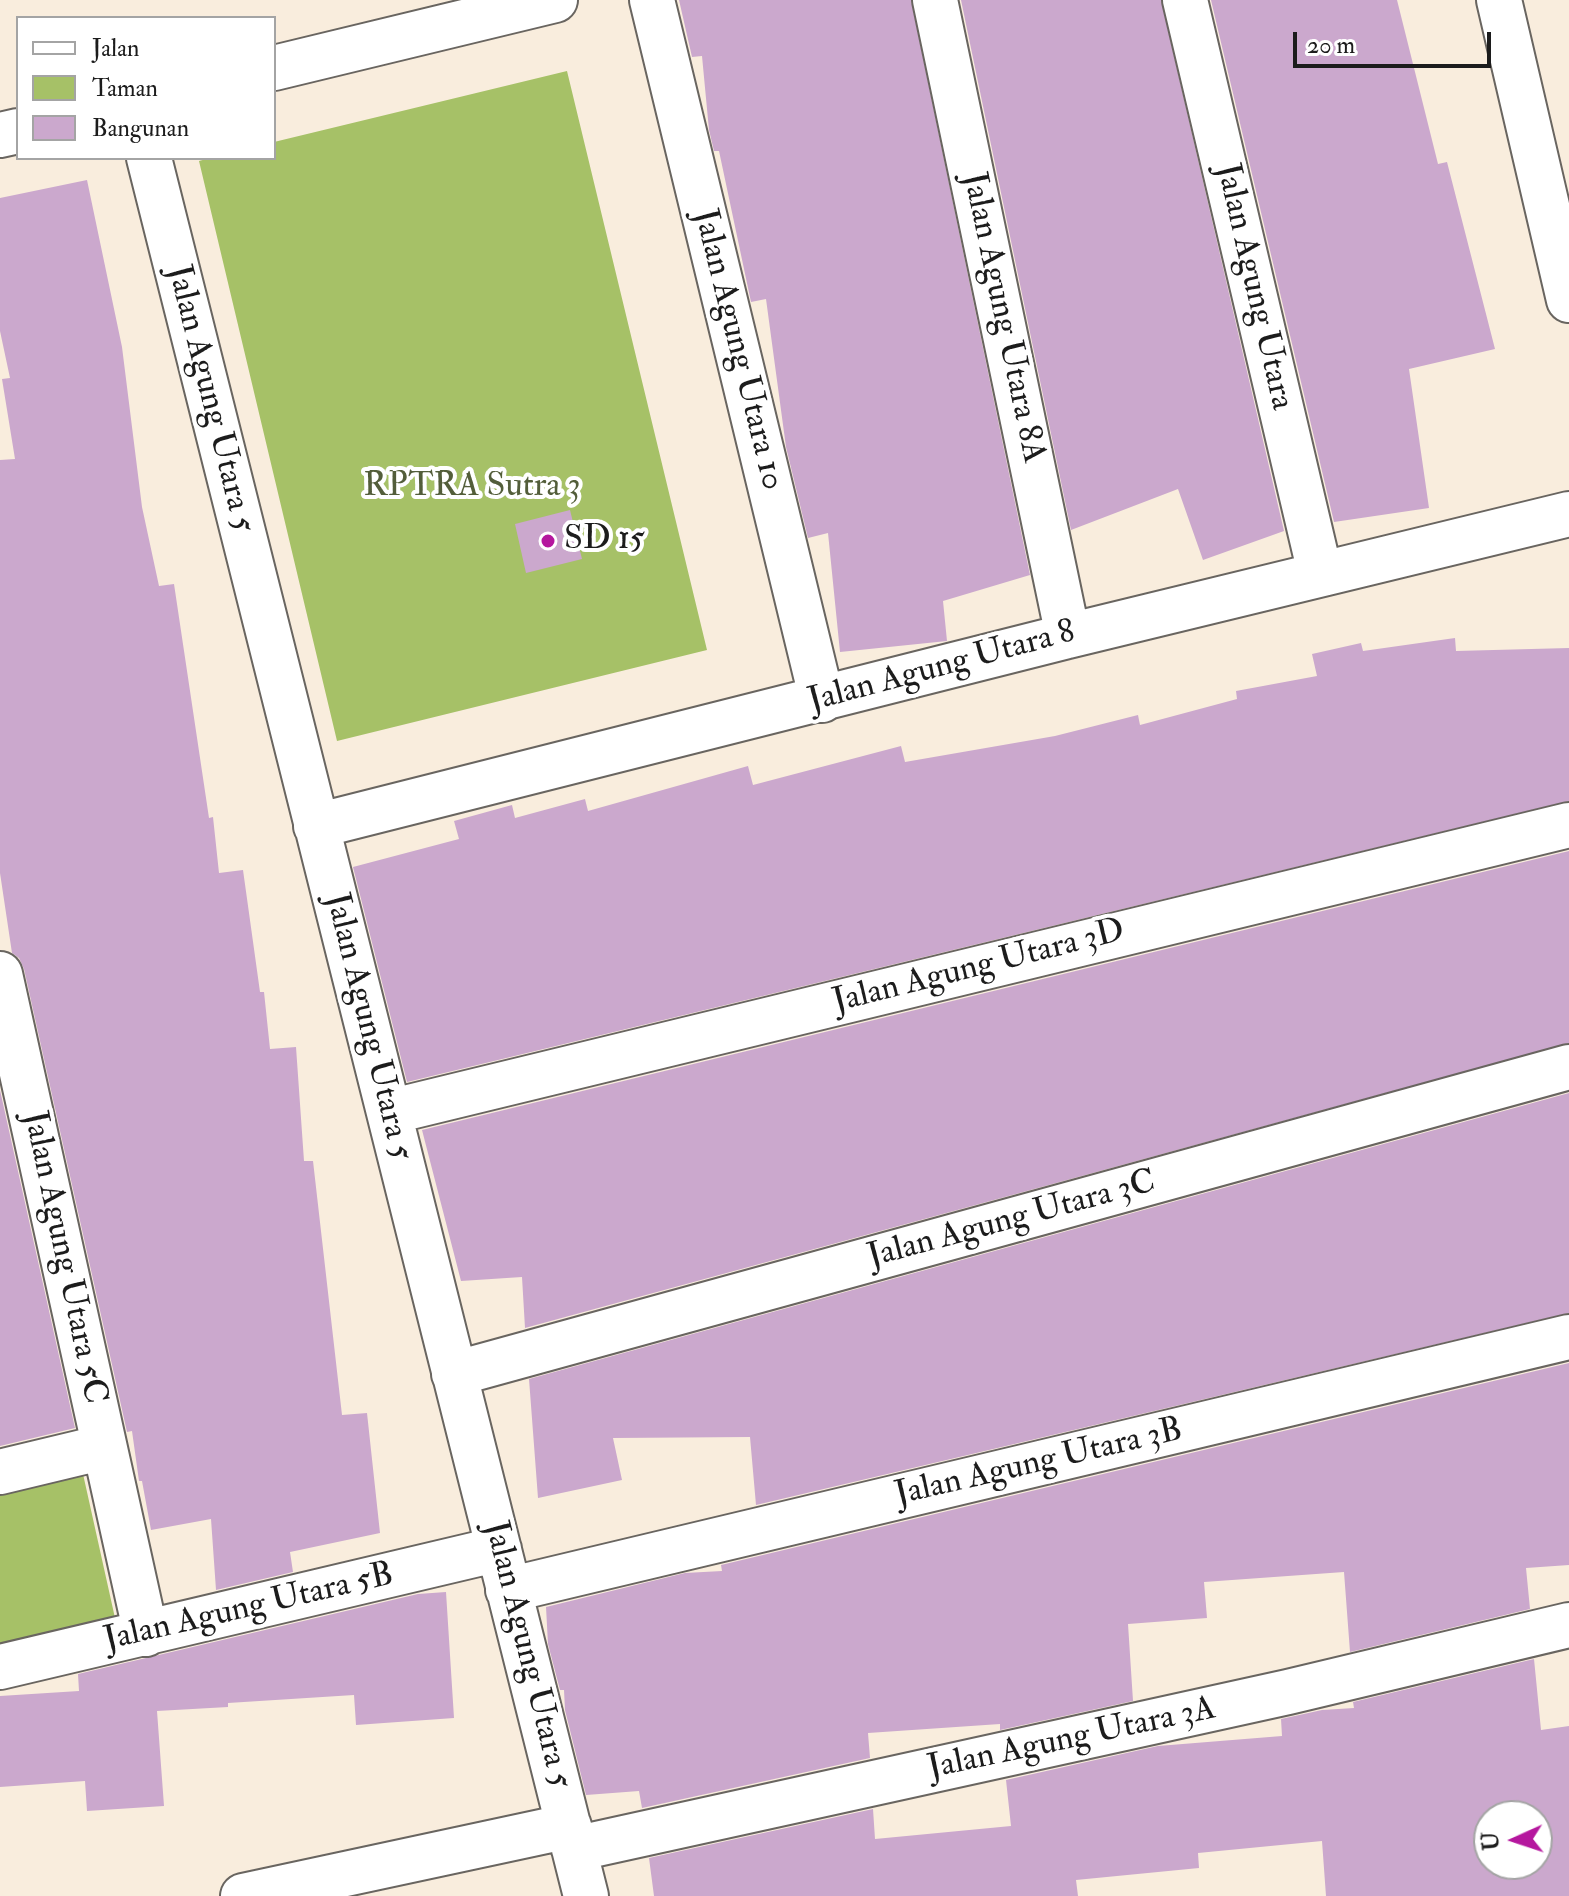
<!DOCTYPE html>
<html>
<head>
<meta charset="utf-8">
<style>
	body { margin:0 }
	#map { position:relative; width:1569px; height:1896px; overflow:hidden; background:#f9eddd; font-family:"IM FELL Double Pica",serif }
	canvas { display:block }
	.legend { position:absolute; left:16px; top:16px; width:260px; height:144px; box-sizing:border-box; background:#fff; border:2px solid #a4a4a4; margin:0; padding:10px 14px; list-style:none; font-size:24px; color:#1c1c1c }
	.legend li { display:flex; align-items:center; gap:16px; height:40px }
	.legend b { width:40px; border:2px solid #a4a4a4 }
	.north { position:absolute; left:1473px; top:1800px; width:80px; height:80px; box-sizing:border-box; background:#fff; border:2px solid #a4a4a4; border-radius:50%; rotate:267deg; font-size:22px; font-weight:700; line-height:32px; text-align:center; color:#1c1c1c }
	.north::after { content:''; display:block; margin:auto; width:28px; height:36px; background:#b5179e; clip-path:polygon(50% 0,100% 100%,50% 72%,0 100%) }
	.scale { position:absolute; left:1293px; top:32px; width:198px; height:36px; box-sizing:border-box; border:4px solid #1c1c1c; border-top:0; padding-left:10px; font-size:24px; line-height:28px; white-space:nowrap; color:#1c1c1c; -webkit-text-stroke:6px #fff; paint-order:stroke }
</style>
</head>
<body>
<div id="map">
<canvas width="1569" height="1896"></canvas>
<ul class="legend">
<li><b style="height:10px;background:#fff"></b>Jalan</li>
<li><b style="height:22px;background:#a6c167"></b>Taman</li>
<li><b style="height:22px;background:#cba8cd"></b>Bangunan</li>
</ul>
<div class="north">U</div>
<div class="scale">20 m</div>
</div>
<script>
const c = document.querySelector('canvas').getContext('2d');
c.lineJoin = 'round';
function paint(path, color) {
  c.fillStyle = color;
  c.fill(path, 'evenodd');
}
function shape(rows) {
  const path = new Path2D();
  for (const r of rows) {
    path.moveTo(r[0], r[1]);
    for (let i = 2; i < r.length; i += 2) path.lineTo(r[i], r[i + 1]);
  }
  return path;
}
function stroke(path, color, width, dash) {
  c.strokeStyle = color;
  c.lineWidth = width;
  c.lineCap = dash ? 'butt' : 'round';
  c.setLineDash(dash || []);
  c.stroke(path);
}
function drawText(font, color, halo, rows, align = 'center') {
  c.font = font + ' "IM FELL Double Pica",serif';
  c.lineWidth = 8;
  c.setLineDash([]);
  c.textBaseline = 'middle';
  c.strokeStyle = halo;
  c.fillStyle = color;
  for (const [text, x, y, turn = 0] of rows) {
    c.save();
    c.translate(x, y);
    c.rotate((+turn || 0) * Math.PI / 180);
    c.textAlign = isNaN(turn) ? turn : align;
    if (halo) c.strokeText(text, 0, 0);
    c.fillText(text, 0, 0);
    c.restore();
  }
}
const green = shape([
	[567,71,707,650,337,741,199,161,210,158,274,158,274,142],
	[83,1474,115,1618,0,1645,0,1494]
]);
const building = shape([
	[679,0,911,0,1030,575,943,601,947,641,840,652,828,533,808,538,786,447,766,299,751,302,719,151,714,151,709,130,702,56,692,57],
	[961,0,1161,0,1284,531,1203,560,1178,489,1071,530],
	[1211,0,1397,0,1438,164,1447,162,1495,349,1409,369,1429,508,1334,522],
	[87,180,122,347,142,507,159,586,174,584,209,818,213,817,219,873,243,870,260,992,264,992,270,1049,296,1047,304,1161,313,1161,342,1415,367,1413,380,1533,290,1552,293,1572,216,1590,211,1519,151,1530,142,1481,139,1481,132,1431,127,1432,24,969,19,958,12,953,0,873,0,460,15,459,2,379,10,378,0,331,0,198],
	[570,510,582,559,526,573,515,524],
	[1455,638,1456,651,1569,648,1569,801,407,1082,353,867,459,839,454,821,512,805,515,818,585,799,588,811,748,766,753,785,901,746,905,762,1055,736,1138,715,1140,725,1237,699,1236,691,1317,676,1312,654,1361,643,1363,651],
	[1569,851,1569,1043,525,1328,522,1277,461,1281,422,1130],
	[0,1090,75,1428,0,1446],
	[1569,1093,1569,1313,756,1505,750,1437,613,1438,622,1480,538,1498,529,1379],
	[1569,1363,1569,1565,1526,1568,1530,1609,1350,1652,1344,1572,1204,1582,1207,1618,1128,1624,1133,1701,1000,1730,1000,1724,868,1733,870,1758,642,1808,639,1791,586,1795,565,1710,564,1690,560,1690,548,1644,546,1607,685,1573,722,1571,721,1565],
	[446,1592,454,1718,356,1725,354,1695,228,1703,228,1707,157,1711,164,1806,87,1811,85,1781,0,1787,0,1696,79,1691,78,1674,418,1594],
	[1534,1659,1541,1730,1569,1726,1569,1896,1326,1896,1322,1841,1198,1853,1199,1868,1076,1880,1078,1896,654,1896,649,1858,873,1809,875,1839,1011,1826,1006,1780,1158,1746,1282,1736,1281,1719,1322,1710,1354,1708,1353,1702],
	[1489,1816,1537,1816,1537,1864,1489,1864]
]);
const street = shape([
	[652,0,822,700],
	[935,0,1068,636],
	[1185,0,1320,573],
	[1499,0,1569,300],
	[274,68,555,0],
	[0,135,18,131],
	[149,158,586,1896],
	[316,826,1068,636,1569,514],
	[0,974,146,1634],
	[389,1112,1569,825],
	[454,1374,1569,1067],
	[0,1472,104,1447],
	[508,1590,1569,1337],
	[0,1667,499,1549],
	[574,1849,1288,1692,1569,1625],
	[243,1896,569,1826]
]);
const markers = [
	[548,541,8,"#b5179e"]
];
const streetNames = [
	["Jalan Agung Utara",1253,287,77],
	["Jalan Agung Utara 8A",1002,318,78],
	["Jalan Agung Utara 10",737,350,76],
	["Jalan Agung Utara 5",209,399,76],
	["Jalan Agung Utara 8",942,668,-15],
	["Jalan Agung Utara 3D",979,968,-14],
	["Jalan Agung Utara 5",367,1027,76],
	["Jalan Agung Utara 3C",1012,1221,-15],
	["Jalan Agung Utara 5C",63,1258,78],
	["Jalan Agung Utara 3B",1039,1464,-13],
	["Jalan Agung Utara 5B",249,1609,-13],
	["Jalan Agung Utara 5",526,1655,76],
	["Jalan Agung Utara 3A",1072,1740,-12]
];
const parkNames = [
	["RPTRA Sutra 3",472,488]
];
const poiNames = [
	["SD 15",564,541]
];
paint(green, '#a6c167');
paint(building, '#cba8cd');
stroke(street, '#696560', 48);
stroke(street, '#fff', 44);
for (const [x, y, r, color] of markers) {
  const dot = new Path2D();
  dot.arc(x, y, r, 0, 2 * Math.PI);
  c.fillStyle = color;
  c.fill(dot);
  stroke(dot, '#fff', 3);
}
drawText('34px', '#1c1c1c', '#fff', streetNames);
drawText('34px', '#535e3a', '#fff', parkNames);
drawText('34px', '#1c1c1c', '#fff', poiNames, 'left');
</script>
</body>
</html>
